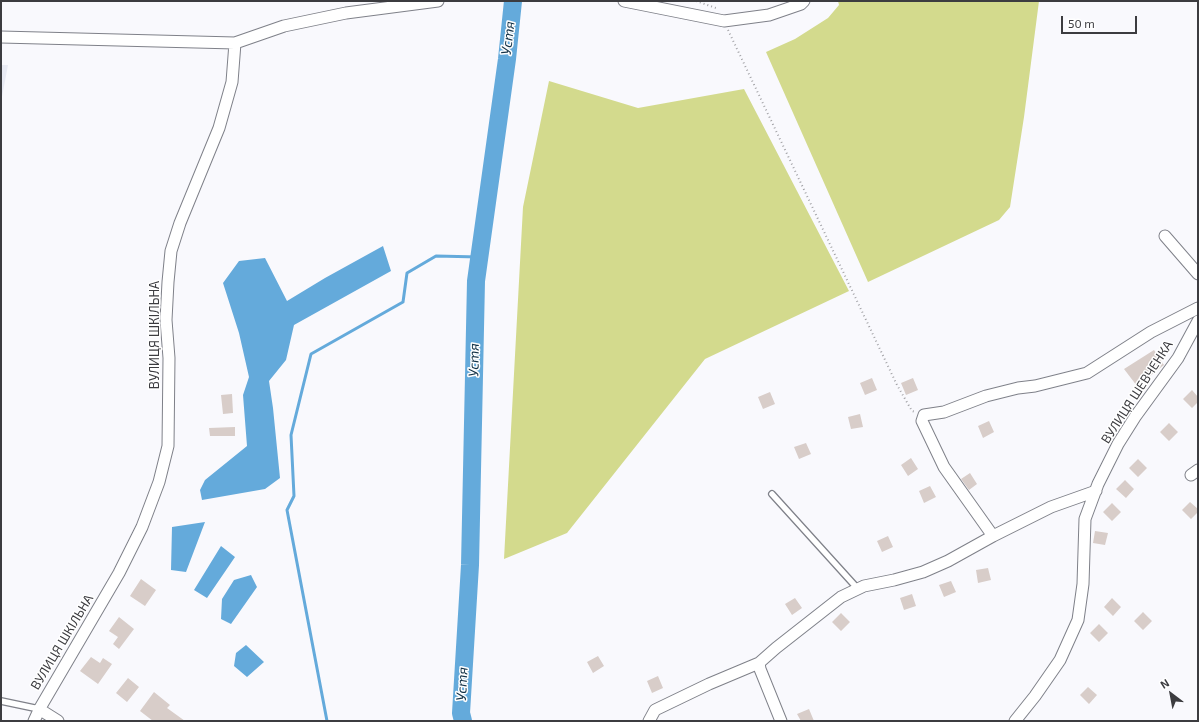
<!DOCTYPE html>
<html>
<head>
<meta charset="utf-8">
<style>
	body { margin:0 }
	#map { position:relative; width:1199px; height:722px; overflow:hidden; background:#f9f9fd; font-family:"Exo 2",sans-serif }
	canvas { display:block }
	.frame { position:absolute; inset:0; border:2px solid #3c3c40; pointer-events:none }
	.north { position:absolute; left:1151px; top:674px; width:40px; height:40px; -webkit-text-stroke:3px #fff; paint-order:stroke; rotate:328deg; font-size:11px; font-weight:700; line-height:16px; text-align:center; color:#3c3c40 }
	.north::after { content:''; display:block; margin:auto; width:14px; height:18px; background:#3c3c40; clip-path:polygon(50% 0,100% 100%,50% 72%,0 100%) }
	.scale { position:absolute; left:1061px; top:16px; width:76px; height:18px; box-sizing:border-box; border:2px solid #3c3c40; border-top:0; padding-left:5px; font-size:12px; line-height:14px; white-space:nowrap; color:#3c3c40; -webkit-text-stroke:3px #fff; paint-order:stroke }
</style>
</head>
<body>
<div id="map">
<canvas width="1199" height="722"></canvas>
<div class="frame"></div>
<div class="north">N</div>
<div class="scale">50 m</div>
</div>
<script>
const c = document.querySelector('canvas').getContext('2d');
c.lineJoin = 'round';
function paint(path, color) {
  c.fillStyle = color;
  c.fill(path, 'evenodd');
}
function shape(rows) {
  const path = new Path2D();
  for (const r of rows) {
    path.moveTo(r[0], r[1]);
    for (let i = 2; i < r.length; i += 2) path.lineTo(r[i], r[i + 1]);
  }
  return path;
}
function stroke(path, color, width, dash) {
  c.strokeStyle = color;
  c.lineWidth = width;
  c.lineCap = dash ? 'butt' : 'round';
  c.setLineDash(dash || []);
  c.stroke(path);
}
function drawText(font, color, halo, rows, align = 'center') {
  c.font = font + ' "Exo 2",sans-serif';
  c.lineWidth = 3;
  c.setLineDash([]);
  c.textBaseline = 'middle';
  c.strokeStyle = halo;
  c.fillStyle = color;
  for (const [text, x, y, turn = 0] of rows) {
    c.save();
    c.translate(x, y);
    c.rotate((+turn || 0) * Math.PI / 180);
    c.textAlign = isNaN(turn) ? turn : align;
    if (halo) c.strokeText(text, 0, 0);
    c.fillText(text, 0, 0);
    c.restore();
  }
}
const built = shape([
	[1,65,8,65,1,102]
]);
const green = shape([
	[838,1,1039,1,1024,117,1010,207,999,220,868,282,766,52,795,39,828,18,839,5],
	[549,81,638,108,744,89,849,291,705,359,567,533,504,559,523,207]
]);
const water = shape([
	[383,246,391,271,294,325,286,360,269,381,273,408,280,478,265,489,202,500,200,490,205,480,247,446,243,395,249,377,239,333,223,283,239,261,265,258,287,301,325,278],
	[205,522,186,572,171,570,172,527],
	[221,546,235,557,207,598,194,590],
	[251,575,257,587,231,624,221,619,222,599,234,580],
	[246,645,264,662,247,677,234,666,236,653]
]);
const stream = shape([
	[327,721,287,510,294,496,291,435,311,354,403,302,407,273,436,256,479,257]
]);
const river = shape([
	[463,721,461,713,470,565,476,281,507,59,513,1]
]);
const building = shape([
	[1154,350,1164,365,1137,386,1124,369],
	[872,378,877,390,865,395,860,383],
	[913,378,918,390,906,395,901,383],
	[1192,390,1198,397,1198,402,1192,408,1183,399],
	[770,392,775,404,763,409,758,397],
	[232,394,233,413,223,414,221,395],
	[860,414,863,427,851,429,848,417],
	[989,421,994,432,983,438,978,426],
	[1169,423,1178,432,1169,441,1160,432],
	[235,427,235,436,210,436,209,428],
	[806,443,811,454,799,459,794,447],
	[911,458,918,469,908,476,901,465],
	[1138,459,1147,468,1138,477,1129,468],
	[970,473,977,484,969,490,961,479],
	[1125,480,1134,489,1126,498,1116,489],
	[930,486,936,497,924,503,919,491],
	[1190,502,1198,509,1198,512,1191,519,1182,510],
	[1112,503,1121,512,1112,521,1103,512],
	[1095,531,1108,533,1105,545,1093,543],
	[888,536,893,547,882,552,877,541],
	[988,568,991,580,978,583,976,570],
	[141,579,156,590,145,606,130,596],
	[951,581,956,592,944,597,939,585],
	[912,594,916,606,904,610,900,598],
	[795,598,802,608,792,615,785,604],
	[1112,598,1121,607,1113,616,1104,607],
	[1143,612,1152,621,1143,630,1134,621],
	[841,613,850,622,841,631,832,622],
	[119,617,134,629,119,649,113,644,118,637,109,631],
	[1099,624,1108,633,1099,642,1090,633],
	[598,656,604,666,593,673,587,662],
	[91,657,100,663,103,658,112,664,98,684,80,671],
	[658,676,663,688,652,693,647,681],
	[128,678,139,687,127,702,116,693],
	[1088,687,1097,695,1089,704,1080,695],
	[154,692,170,705,167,708,185,721,153,721,140,711],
	[809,709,814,721,801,721,797,714]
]);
const path = shape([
	[696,1,716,8],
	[728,30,897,385,912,411,915,412]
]);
const service = shape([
	[772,494,858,589],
	[1,701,39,709]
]);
const minor = shape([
	[624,1,724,21,769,15,801,4,804,1],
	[1,37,235,43,232,82,219,128,180,223,171,251,168,282,166,320,169,358,168,446,159,482,142,527,119,573,40,708,34,721],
	[235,43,284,26,346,13,438,1],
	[1165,236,1198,274],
	[1191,475,1198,470],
	[1096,491,1051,507,993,536,944,467,922,421,924,415,944,412,986,396,1018,388,1035,386,1087,373,1151,332,1198,308],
	[39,709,58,721],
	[649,721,655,710,709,684,759,663],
	[781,721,760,669,759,663,776,648,841,597,864,586,894,580,923,572,948,561,993,536],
	[1015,721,1035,696,1060,660,1078,620,1083,584,1085,519,1098,484,1118,444,1135,417,1178,358,1198,321]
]);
const streetNames = [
	["ВУЛИЦЯ ШКІЛЬНА",155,335,-90],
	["ВУЛИЦЯ ШЕВЧЕНКА",1137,392,-57],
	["ВУЛИЦЯ ШКІЛЬНА",62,642,-59]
];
const waterNames = [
	["Устя",508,38,-83],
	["Устя",474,360,-89],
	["Устя",462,684,-87]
];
paint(built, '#e9ebf4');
paint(green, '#d3da8d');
paint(water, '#64aadb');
stroke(stream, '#64aadb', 3);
stroke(river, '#64aadb', 18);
paint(building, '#d8cdc9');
stroke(service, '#7f8189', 8);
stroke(minor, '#7f8189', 13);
stroke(path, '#a3a3a7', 2, [1, 3]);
stroke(service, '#fff', 5.5);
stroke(minor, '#fff', 11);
drawText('13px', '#3c3c40', '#fff', streetNames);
drawText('italic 14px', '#143348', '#fff', waterNames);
</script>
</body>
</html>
